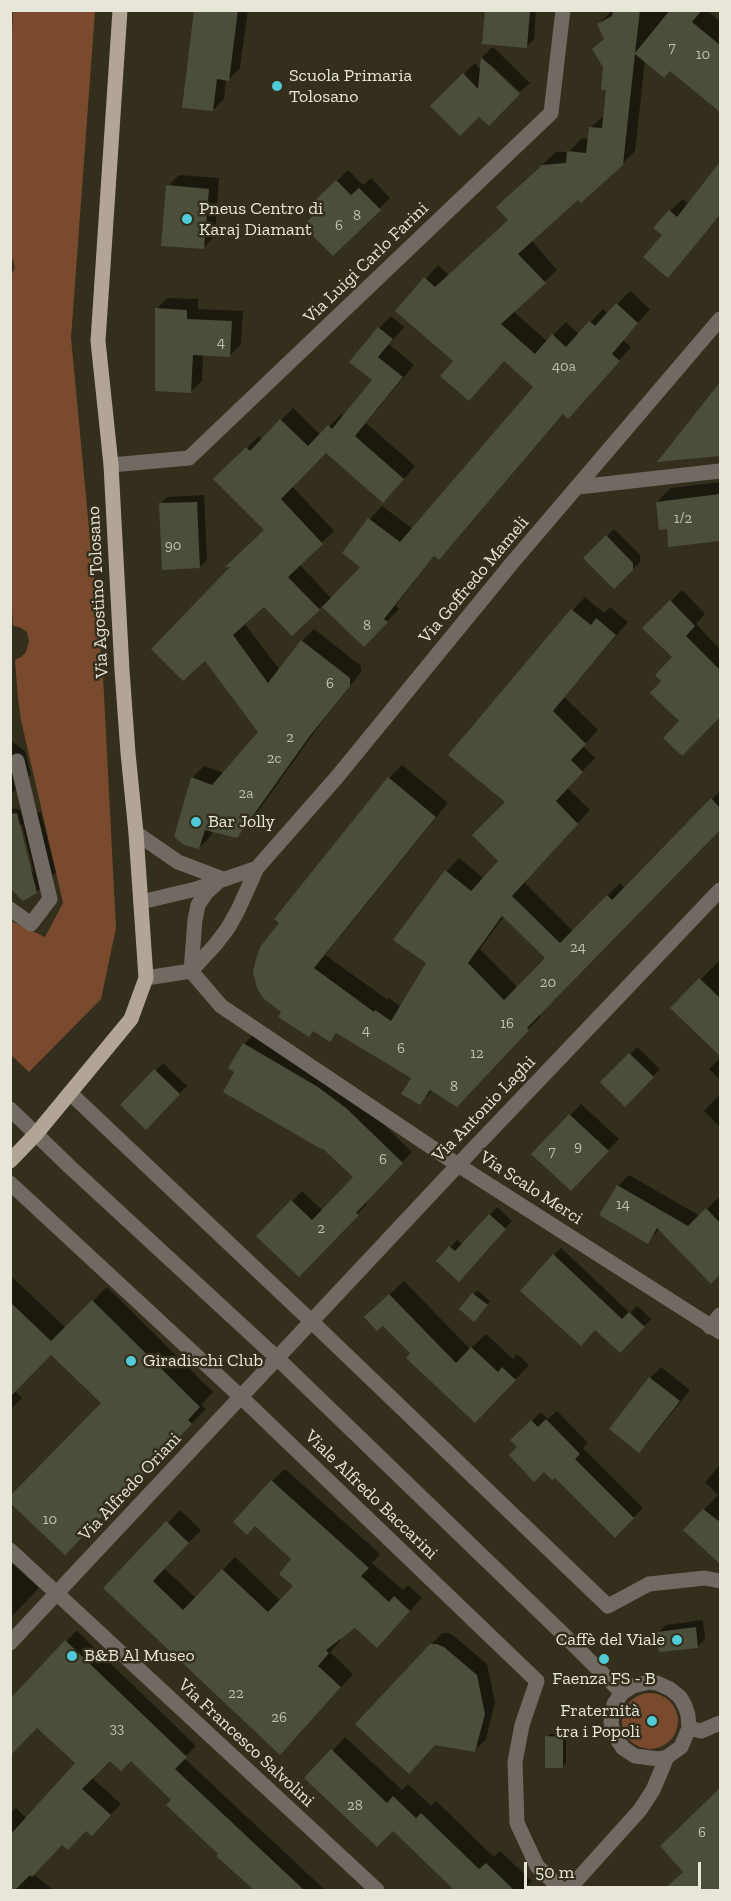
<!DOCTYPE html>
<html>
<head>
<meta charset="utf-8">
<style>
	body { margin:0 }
	#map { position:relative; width:731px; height:1901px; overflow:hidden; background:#342f1c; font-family:"Zilla Slab",serif }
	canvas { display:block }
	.frame { position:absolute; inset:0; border:12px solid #e8e5d9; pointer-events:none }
	.scale { position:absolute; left:524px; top:1862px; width:177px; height:27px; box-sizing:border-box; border:3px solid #e8e5d9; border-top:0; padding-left:8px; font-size:18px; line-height:21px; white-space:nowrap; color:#e8e5d9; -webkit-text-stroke:4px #342f1c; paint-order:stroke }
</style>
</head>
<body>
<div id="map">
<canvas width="731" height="1901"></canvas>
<div class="frame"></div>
<div class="scale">50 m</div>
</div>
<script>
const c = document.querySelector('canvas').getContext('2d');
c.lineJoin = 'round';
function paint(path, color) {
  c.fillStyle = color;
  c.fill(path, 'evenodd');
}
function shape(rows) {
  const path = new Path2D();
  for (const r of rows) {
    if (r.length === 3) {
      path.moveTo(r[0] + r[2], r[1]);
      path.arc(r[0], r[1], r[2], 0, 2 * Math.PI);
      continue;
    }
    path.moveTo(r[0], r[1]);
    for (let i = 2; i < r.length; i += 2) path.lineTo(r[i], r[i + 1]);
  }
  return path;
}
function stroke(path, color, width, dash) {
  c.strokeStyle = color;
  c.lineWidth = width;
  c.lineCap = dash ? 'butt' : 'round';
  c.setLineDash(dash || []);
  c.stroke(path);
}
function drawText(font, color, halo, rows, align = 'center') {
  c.font = font + ' "Zilla Slab",serif';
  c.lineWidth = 5;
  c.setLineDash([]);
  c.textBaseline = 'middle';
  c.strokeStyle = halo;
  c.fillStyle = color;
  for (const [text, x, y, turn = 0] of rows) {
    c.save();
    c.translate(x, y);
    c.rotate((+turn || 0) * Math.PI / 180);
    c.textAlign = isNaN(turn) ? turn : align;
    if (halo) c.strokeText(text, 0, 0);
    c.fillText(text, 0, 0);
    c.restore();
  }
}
const green = shape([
	[13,11,95,11,71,338,103,676,116,928,101,999,29,1072,11,1055,11,921,45,937,63,903,21,720,18,698,15,660,21,657,26,652,29,642,27,632,19,627,13,626,10,574,10,277,15,268,13,260,11,258,10,67],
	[650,1721,28]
]);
const shadow = shape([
	[196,10,248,10,240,68,229,79,226,79,224,99,213,110],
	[487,10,536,10,534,40,526,47],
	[613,10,707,10,720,22,720,97,713,104,671,69,645,60,635,151,622,164,578,198,531,240,557,270,513,311,547,341,566,322,579,334,603,309,608,314,630,291,650,309,623,340,631,347,581,404,564,413,452,545,439,558,435,555,396,605,399,609,364,645,323,605,292,634,264,604,244,623,280,670,302,641,314,629,361,666,361,672,321,723,249,824,236,837,213,830,211,836,199,848,192,778,204,766,224,773,260,732,205,659,266,530,216,479,259,436,262,440,293,408,321,435,341,414,344,417,374,380,379,328,391,316,404,327,389,344,414,365,366,423,415,466,395,489,326,451,292,486,334,531,299,564,332,599,363,567,344,553,370,519,382,506,413,529,535,387,505,360,455,361,397,311,438,265,449,275,509,220,510,194,556,152,569,152,582,138,589,139,590,128,605,115,608,89,606,38,598,24],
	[493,47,530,83,520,92,489,63,479,115,432,106,475,63,481,70,482,57],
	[720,163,720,216,667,276,664,235,670,211,683,199,689,204],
	[348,170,363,185,371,178,390,198,333,254,316,215,309,208],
	[179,175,219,178,215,236,204,247,168,186],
	[167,298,198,299,198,309,243,311,241,344,230,355,203,354,202,381,190,392,156,309],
	[720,385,720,454,660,460],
	[720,482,720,540,670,546,668,527,657,502,671,488],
	[204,495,207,560,200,567,160,504,167,497],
	[614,529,640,555,640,562,614,587,585,558],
	[682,590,705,614,696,624,720,649,720,715,682,754,681,721,664,681,674,657,644,628],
	[585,597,604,613,610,607,628,622,564,697,598,730,583,746,595,758,567,788,590,810,524,882,573,931,620,883,625,888,720,791,720,828,538,1014,541,1016,469,1093,433,1090,420,1103,413,1078,338,1032,330,1040,314,1030,280,1017,389,778,402,765,448,803,325,955,388,1000,389,998,401,1007,428,963,396,940,447,871,459,858,484,879,501,861,507,802,450,754,573,610],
	[504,916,547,958,518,988,480,949],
	[10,740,25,751,31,775,10,795],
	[10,808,41,813,56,872,36,892,10,886],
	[19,825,22,825,34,873,30,869],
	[720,960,720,1054,672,1008],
	[254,1034,356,1098,412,1152,365,1202,367,1204,299,1275,258,1236,302,1191,323,1211,355,1177,236,1072,244,1044],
	[637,1047,660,1069,625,1105,602,1082],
	[720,1058,720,1080,709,1069],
	[163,1063,187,1086,146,1128,122,1105],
	[720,1094,720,1127,704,1111],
	[581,1104,619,1139,582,1178,533,1154],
	[629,1175,700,1216,718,1198,720,1201,720,1272,711,1282,660,1229,647,1242,618,1186],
	[497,1207,512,1221,466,1272,438,1261,457,1240,463,1245],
	[561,1248,630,1313,637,1306,651,1319,620,1351,596,1328,554,1255],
	[10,1275,66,1328,107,1287,213,1392,201,1405,206,1409,80,1539,103,1403,52,1353,15,1391,22,1398,10,1410],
	[404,1281,470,1349,486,1334,513,1359,517,1354,529,1365,489,1407,412,1353,383,1323,366,1317],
	[477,1290,490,1301,477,1317,461,1309],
	[661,1367,690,1390,650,1440,639,1451,650,1378],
	[557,1411,588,1443,583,1448,643,1508,615,1536,555,1476,512,1440,541,1412,548,1419],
	[720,1465,720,1559,717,1558,685,1530,718,1495,705,1482],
	[285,1469,380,1554,372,1563,403,1590,408,1585,422,1598,389,1634,355,1626,339,1638,341,1640,330,1652,353,1674,293,1740,106,1588,180,1510,201,1530,164,1568,196,1598,235,1557,281,1601,295,1586,293,1559,272,1481],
	[10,1562,39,1588,10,1618],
	[703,1620,705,1639,698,1646,659,1632,666,1625],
	[77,1631,196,1746,184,1758,325,1890,256,1890,219,1856,220,1854,173,1800,131,1759,110,1758,91,1777,121,1804,102,1824,86,1829,62,1843,33,1874,53,1890,10,1890,10,1813,16,1808,27,1819,78,1763,66,1641],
	[442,1633,449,1633,455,1637,487,1664,495,1702,486,1739,475,1750,435,1744,431,1645],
	[550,1734,566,1734,566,1763,562,1767,547,1737],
	[345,1737,402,1790,408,1784,431,1806,436,1801,494,1857,500,1851,532,1881,523,1890,456,1890,393,1829,332,1751],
	[720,1791,720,1890,665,1890,685,1872,662,1846]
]);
const building = shape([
	[194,10,238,10,229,81,217,79,213,111,182,108],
	[485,10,530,10,527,48,482,44],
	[613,10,640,10,635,53,670,10,702,10,692,22,720,45,720,112,670,71,664,78,635,54,623,165,581,203,578,200,518,254,546,283,501,324,535,354,552,334,566,347,589,321,595,326,616,303,638,323,612,354,620,361,568,419,563,414,439,560,434,556,384,619,388,622,364,647,322,607,360,567,342,553,368,518,400,542,533,387,504,361,469,401,440,376,453,361,395,311,424,277,435,287,508,220,496,207,542,165,566,163,567,151,586,153,589,127,602,128,606,90,601,90,603,67,592,49,604,39,597,24,612,16],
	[481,57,520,94,489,126,479,117,460,136,430,106,463,73,478,89],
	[720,162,720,215,668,278,643,257,662,235,653,228,669,210,677,217],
	[336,180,351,195,359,188,381,210,333,256,303,226,314,215,307,208],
	[166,185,209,189,204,249,161,246],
	[155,308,187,310,187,319,232,321,230,357,193,355,191,393,155,391],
	[378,327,393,339,378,357,403,377,355,436,404,479,383,503,326,453,281,499,323,544,288,577,320,610,292,636,264,607,233,635,268,683,301,640,350,678,350,686,309,737,237,838,205,830,199,849,184,845,174,837,191,777,212,785,258,732,205,661,183,681,151,649,230,567,225,567,264,530,213,479,246,447,250,451,280,419,308,446,328,425,332,429,372,380,349,362],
	[720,382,720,456,657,462],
	[720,494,720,541,668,547,667,529,659,530,656,502],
	[197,502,200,568,162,570,159,503],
	[606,535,633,563,633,570,614,589,583,558],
	[670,600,695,626,686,636,720,670,720,717,682,756,663,738,679,721,650,693,661,681,655,675,672,657,642,628],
	[571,609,591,625,596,618,616,635,553,711,586,744,571,760,583,772,556,801,578,824,512,896,560,943,607,895,612,900,711,798,720,808,720,830,527,1028,529,1030,457,1107,430,1090,420,1105,401,1094,411,1078,336,1033,330,1042,313,1031,309,1037,278,1017,281,1012,263,998,257,988,253,971,256,959,260,947,279,923,274,919,388,777,436,817,314,968,374,1012,375,1010,391,1021,426,963,393,940,445,870,471,891,498,861,472,835,505,802,448,755],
	[502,916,545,958,504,1000,468,963],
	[17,813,37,893,23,901,10,888,10,814],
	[699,978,720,998,720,1056,670,1008],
	[243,1043,318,1087,346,1108,403,1163,356,1213,359,1215,299,1277,256,1236,291,1200,312,1220,353,1177,322,1148,321,1149,223,1092,234,1072,228,1068],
	[629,1053,654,1077,625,1107,600,1082],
	[154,1069,180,1094,146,1130,120,1105],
	[569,1114,609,1151,571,1191,531,1154],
	[617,1185,688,1226,706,1208,720,1223,720,1274,711,1284,657,1228,648,1244,599,1215],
	[489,1214,506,1229,459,1282,436,1261,449,1246,455,1251],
	[553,1254,622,1319,629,1312,645,1327,620,1353,595,1330,581,1346,520,1291],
	[472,1293,488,1305,474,1322,459,1309],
	[389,1294,456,1363,471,1347,498,1372,502,1367,516,1380,475,1423,406,1358,410,1353,383,1326,377,1331,364,1317],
	[92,1300,200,1407,188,1420,192,1424,65,1555,10,1503,10,1496,101,1403,51,1355,10,1397,10,1302,51,1341],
	[649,1377,680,1401,639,1453,609,1429],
	[546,1419,580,1454,575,1459,634,1518,615,1538,555,1478,552,1480,544,1472,534,1482,509,1455,517,1447,510,1440,531,1420,538,1427],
	[271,1480,369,1568,361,1576,389,1602,394,1596,410,1611,377,1648,355,1628,326,1650,329,1653,318,1666,341,1687,280,1755,103,1588,166,1521,189,1543,153,1581,183,1610,222,1569,268,1612,293,1586,279,1574,291,1559,255,1526,247,1535,233,1522],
	[703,1509,720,1522,720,1564,683,1530],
	[696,1627,698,1648,659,1652,657,1632],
	[65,1640,187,1757,175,1769,304,1890,254,1890,216,1856,218,1854,166,1805,171,1800,131,1761,121,1771,110,1761,82,1789,111,1815,92,1836,86,1831,68,1850,62,1845,32,1877,30,1875,15,1890,10,1890,10,1835,75,1763,37,1728,10,1756,10,1699],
	[430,1644,437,1644,444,1647,477,1675,485,1714,475,1752,435,1745,409,1774,355,1724],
	[545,1736,563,1737,563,1768,545,1768],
	[331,1749,387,1803,393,1796,416,1818,421,1813,479,1869,486,1863,514,1890,454,1890,393,1831,377,1847,304,1778],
	[720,1788,720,1890,663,1890,683,1872,660,1846]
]);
const minor = shape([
	[111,465,189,458,551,113,563,10],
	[578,487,720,471],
	[136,833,178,862,223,879],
	[141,902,196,889,257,868],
	[10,909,31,924,50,899,17,761],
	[191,971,221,1006,458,1165,720,1332],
	[191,971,195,920,198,905,206,893,216,884],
	[146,978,191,971,215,945,228,928,238,910,257,868,337,777,512,563,720,319],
	[70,1093,311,1321,608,1606,649,1584,705,1578,720,1581],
	[10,1109,70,1167,277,1358,564,1635,622,1693],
	[10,1183,241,1397,537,1681,522,1725,515,1762,517,1823,537,1866,562,1890],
	[710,1327,720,1315],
	[10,1550,377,1890],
	[10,1643,458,1165,720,890],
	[649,1682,657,1683,670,1689,680,1697,685,1706,688,1715,689,1728,681,1747,667,1757,659,1759,635,1756,623,1748,613,1733,611,1722,614,1704,622,1693,633,1686,649,1682],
	[689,1728,701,1731,720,1723],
	[568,1890,640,1810,653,1790,667,1757]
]);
const major = shape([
	[10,1161,36,1134,131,1019,146,978,136,833,128,753,122,670,111,465,98,341,120,10]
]);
const markers = [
	[277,86,6,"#52cbd8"],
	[187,219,6,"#52cbd8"],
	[196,822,6,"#52cbd8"],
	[131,1361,6,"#52cbd8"],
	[677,1640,6,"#52cbd8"],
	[72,1656,6,"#52cbd8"],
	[604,1659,6,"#52cbd8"],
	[652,1721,6,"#52cbd8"]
];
const numberNames = [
	["7",672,48],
	["10",703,55],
	["8",357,216],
	["6",339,226],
	["4",221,343],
	["40a",564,367],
	["1/2",683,519],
	["90",173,546],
	["8",367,626],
	["6",330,684],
	["2",290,738],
	["2c",274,759],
	["2a",246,794],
	["24",578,948],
	["20",548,983],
	["16",507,1024],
	["4",366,1031],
	["6",401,1049],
	["12",477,1054],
	["8",454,1087],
	["9",578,1147],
	["7",552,1152],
	["6",383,1160],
	["14",623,1205],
	["2",321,1229],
	["10",50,1520],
	["22",236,1694],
	["26",279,1718],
	["33",117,1729],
	["28",355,1806],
	["6",702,1833]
];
const poiNames = [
	["Scuola Primaria",289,76],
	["Tolosano",289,97],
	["Pneus Centro di",199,209],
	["Karaj Diamant",199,230],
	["Bar Jolly",208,822],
	["Giradischi Club",143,1361],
	["Caffè del Viale",665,1640,"right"],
	["B&B Al Museo",84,1656],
	["Faenza FS - B",604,1679,"center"],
	["Fraternità",640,1711,"right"],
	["tra i Popoli",640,1732,"right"]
];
const streetNames = [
	["Via Luigi Carlo Farini",366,263,-44],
	["Via Goffredo Mameli",474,580,-50],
	["Via Agostino Tolosano",98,592,-93],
	["Via Antonio Laghi",484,1109,-46],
	["Via Scalo Merci",531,1188,33],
	["Via Alfredo Oriani",130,1487,-47],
	["Viale Alfredo Baccarini",371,1495,44],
	["Via Francesco Salvolini",246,1743,43]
];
paint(green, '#7a4a2e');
paint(shadow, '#0007');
paint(building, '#4a4e3a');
stroke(minor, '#716a63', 15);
stroke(major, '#b2a595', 15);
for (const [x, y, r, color] of markers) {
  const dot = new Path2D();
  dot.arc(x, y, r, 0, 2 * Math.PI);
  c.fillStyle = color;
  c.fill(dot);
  stroke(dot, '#342f1c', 2);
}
drawText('15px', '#c0bfb1', null, numberNames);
drawText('18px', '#e8e5d9', '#342f1c', poiNames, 'left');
drawText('18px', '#e8e5d9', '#342f1c', streetNames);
</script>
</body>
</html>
